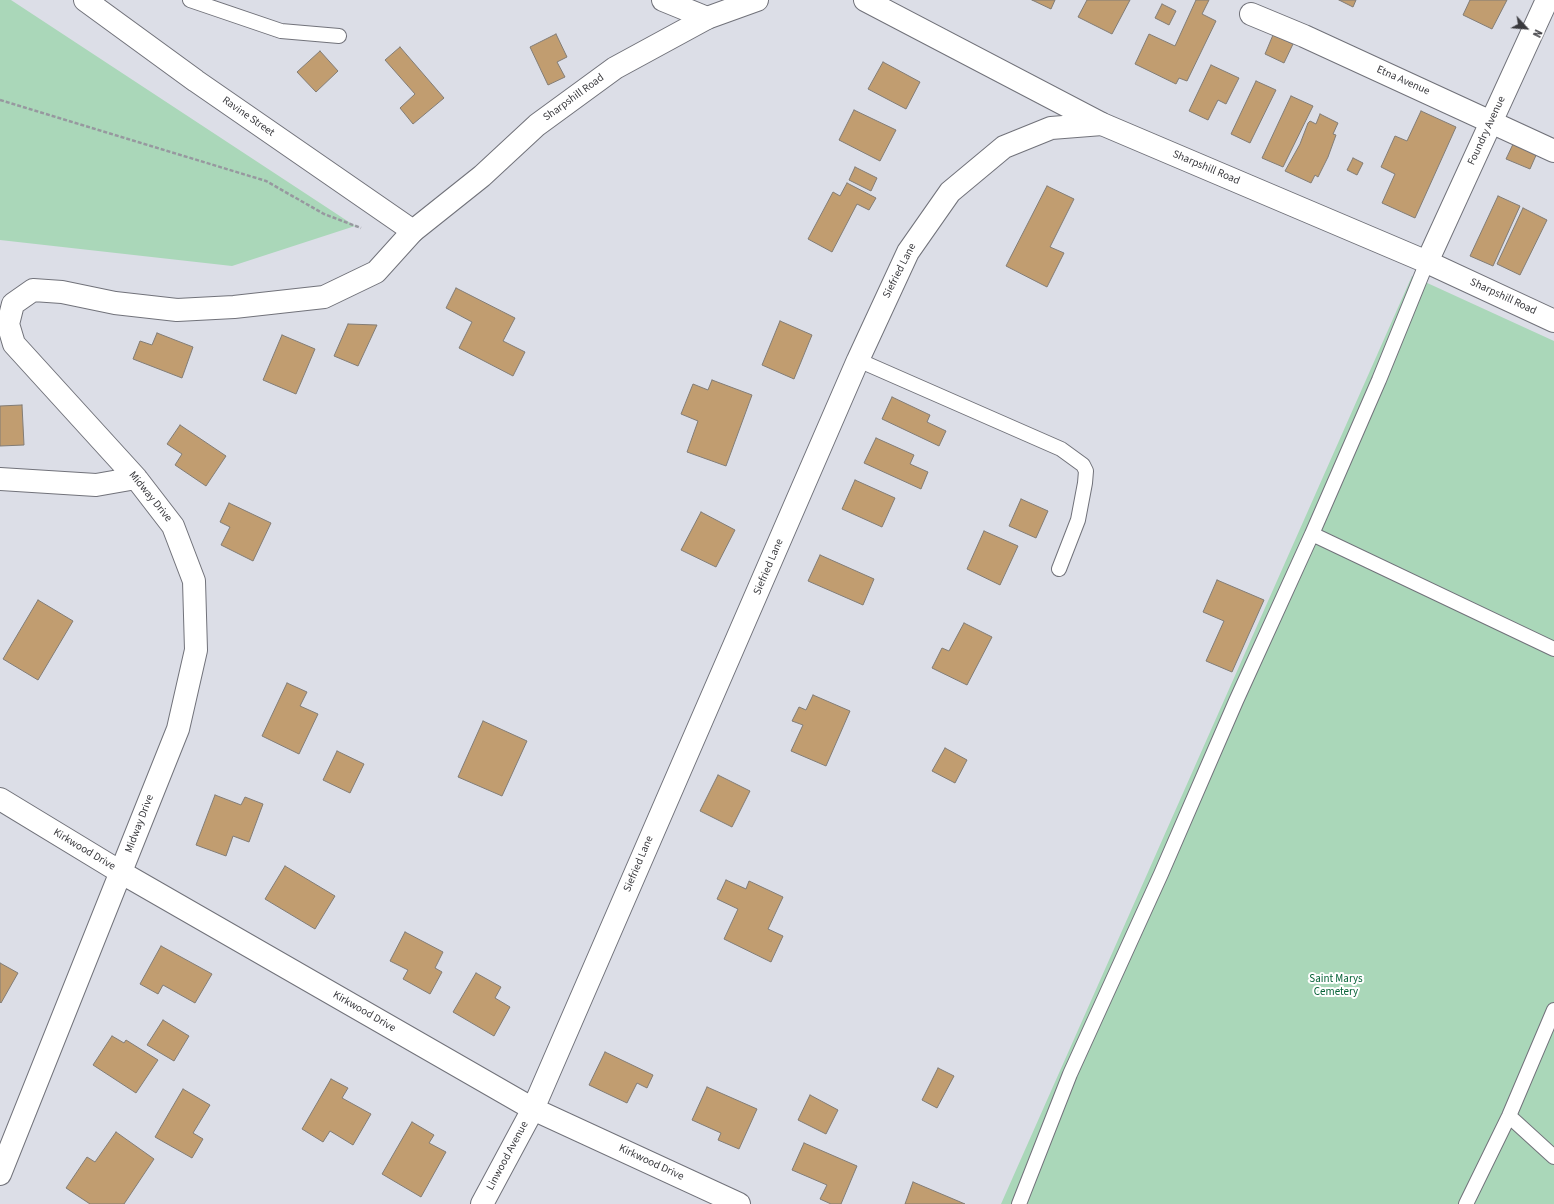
<!DOCTYPE html>
<html>
<head>
<meta charset="utf-8">
<style>
	body { margin:0 }
	#map { position:relative; width:1554px; height:1204px; overflow:hidden; background:#dcdee7; font-family:"Source Sans 3",sans-serif }
	canvas { display:block }
	.north { position:absolute; left:1506px; top:8px; width:40px; height:40px; -webkit-text-stroke:3px #fff; paint-order:stroke; rotate:116deg; font-size:11px; font-weight:700; line-height:16px; text-align:center; color:#3a3a3e }
	.north::after { content:''; display:block; margin:auto; width:14px; height:18px; background:#3a3a3e; clip-path:polygon(50% 0,100% 100%,50% 72%,0 100%) }
</style>
</head>
<body>
<div id="map">
<canvas width="1554" height="1204"></canvas>
<div class="north">N</div>
</div>
<script>
const c = document.querySelector('canvas').getContext('2d');
c.lineJoin = 'round';
function paint(path, color) {
  c.fillStyle = color;
  c.fill(path, 'evenodd');
}
function shape(rows) {
  const path = new Path2D();
  for (const r of rows) {
    path.moveTo(r[0], r[1]);
    for (let i = 2; i < r.length; i += 2) path.lineTo(r[i], r[i + 1]);
  }
  return path;
}
function stroke(path, color, width, dash) {
  c.strokeStyle = color;
  c.lineWidth = width;
  c.lineCap = dash ? 'butt' : 'round';
  c.setLineDash(dash || []);
  c.stroke(path);
}
function drawText(font, color, halo, rows, align = 'center') {
  c.font = font + ' "Source Sans 3",sans-serif';
  c.lineWidth = 4;
  c.setLineDash([]);
  c.textBaseline = 'middle';
  c.strokeStyle = halo;
  c.fillStyle = color;
  for (const [text, x, y, turn = 0] of rows) {
    c.save();
    c.translate(x, y);
    c.rotate((+turn || 0) * Math.PI / 180);
    c.textAlign = isNaN(turn) ? turn : align;
    if (halo) c.strokeText(text, 0, 0);
    c.fillText(text, 0, 0);
    c.restore();
  }
}
const green = shape([
	[0,0,11,0,355,226,232,266,0,240],
	[1412,276,1554,341,1554,1204,1001,1204]
]);
const building = shape([
	[1032,0,1055,0,1051,9,1032,0],
	[1087,0,1130,0,1112,34,1078,17,1087,0],
	[1196,0,1209,0,1202,14,1216,21,1187,81,1179,78,1176,84,1135,64,1149,34,1175,46,1196,0],
	[1339,0,1356,0,1353,7,1339,0],
	[1470,0,1507,0,1492,29,1463,15,1470,0],
	[1162,4,1176,11,1169,25,1155,18,1162,4],
	[556,34,567,57,557,62,565,77,548,85,530,47,556,34],
	[1273,35,1293,44,1284,63,1265,54,1273,35],
	[400,47,444,98,413,124,400,108,415,94,385,60,400,47],
	[320,51,338,71,316,92,297,72,320,51],
	[883,62,920,82,906,109,868,89,883,62],
	[1211,65,1239,78,1226,104,1218,100,1208,120,1189,111,1211,65],
	[1256,81,1276,90,1250,143,1231,134,1256,81],
	[1291,96,1313,106,1283,167,1262,158,1291,96],
	[854,110,896,130,880,161,839,140,854,110],
	[1421,111,1456,127,1415,218,1382,203,1395,174,1381,167,1395,136,1407,141,1421,111],
	[1320,114,1338,123,1333,134,1336,135,1328,157,1318,177,1315,175,1311,183,1285,171,1300,144,1308,123,1310,121,1316,124,1320,114],
	[1514,142,1537,153,1530,169,1506,159,1514,142],
	[1353,158,1363,163,1357,175,1347,170,1353,158],
	[855,167,877,178,871,191,849,180,855,167],
	[847,183,876,198,869,210,857,204,832,252,808,239,833,192,840,196,847,183],
	[1047,186,1074,199,1050,247,1064,253,1047,287,1006,266,1047,186],
	[1498,196,1520,206,1493,266,1470,256,1498,196],
	[1523,208,1547,220,1520,275,1497,264,1523,208],
	[456,288,515,318,503,341,525,352,513,376,459,348,472,322,446,308,456,288],
	[780,321,812,335,794,379,762,365,780,321],
	[348,324,377,325,358,366,334,356,348,324],
	[157,333,193,347,182,378,133,359,140,341,152,345,157,333],
	[282,335,315,349,296,394,263,380,282,335],
	[712,380,752,395,726,466,687,452,698,421,681,414,693,384,708,390,712,380],
	[892,397,930,415,927,422,946,431,939,446,882,419,892,397],
	[22,405,24,445,0,446,0,406,22,405],
	[180,425,226,456,206,486,175,465,182,454,167,444,180,425],
	[876,438,914,455,910,464,928,472,921,489,864,463,876,438],
	[855,480,895,498,882,527,842,509,855,480],
	[1021,499,1048,511,1036,538,1009,526,1021,499],
	[229,503,271,523,253,561,221,545,230,527,220,522,229,503],
	[701,512,735,530,716,567,681,550,701,512],
	[984,531,1018,546,1000,585,967,569,984,531],
	[820,555,874,579,863,605,808,581,820,555],
	[1217,580,1264,600,1232,672,1206,661,1224,621,1203,612,1217,580],
	[38,600,73,621,38,680,3,659,38,600],
	[964,623,992,637,967,685,932,668,942,648,949,651,964,623],
	[287,683,307,692,300,706,318,714,299,754,262,736,287,683],
	[813,695,850,711,826,766,791,751,803,725,792,721,799,707,806,710,813,695],
	[483,721,527,741,502,796,458,777,483,721],
	[945,748,967,760,955,783,932,771,945,748],
	[337,751,364,764,350,793,323,780,337,751],
	[718,775,750,791,732,827,700,811,718,775],
	[215,795,241,805,245,797,263,804,249,842,233,836,226,856,196,845,215,795],
	[285,866,335,896,315,929,265,899,285,866],
	[726,880,746,889,749,881,783,897,768,929,783,936,771,962,724,939,738,909,717,899,726,880],
	[405,932,443,952,435,968,442,972,430,994,403,979,408,970,390,961,405,932],
	[161,946,212,974,195,1003,163,985,158,994,140,984,161,946],
	[0,963,18,973,1,1003,0,1002,0,963],
	[476,973,501,987,495,998,510,1007,494,1036,453,1012,476,973],
	[163,1020,189,1036,174,1061,147,1045,163,1020],
	[112,1036,124,1043,126,1040,158,1060,136,1093,93,1065,112,1036],
	[605,1052,653,1075,647,1088,637,1083,627,1103,589,1085,605,1052],
	[938,1068,954,1076,937,1108,922,1100,938,1068],
	[331,1079,348,1088,342,1098,371,1114,353,1145,330,1131,323,1142,302,1129,331,1079],
	[707,1087,757,1109,739,1149,718,1140,721,1133,692,1120,707,1087],
	[183,1089,210,1105,193,1133,203,1139,192,1158,155,1137,183,1089],
	[810,1095,838,1110,826,1134,798,1120,810,1095],
	[412,1122,434,1135,429,1143,446,1152,421,1197,382,1174,412,1122],
	[116,1132,154,1159,124,1204,90,1204,66,1188,87,1157,95,1162,116,1132],
	[804,1143,857,1166,841,1204,831,1204,820,1199,827,1185,792,1170,804,1143],
	[913,1182,965,1204,905,1204,913,1182]
]);
const path = shape([
	[0,100,266,181,324,214,361,228]
]);
const service = shape([
	[190,0,281,31,339,36],
	[1427,262,1379,380,1312,534,1554,649],
	[858,360,1061,449,1083,465,1086,471,1085,483,1078,520,1059,569],
	[1509,1116,1554,1157],
	[1019,1204,1070,1074,1161,874,1236,701,1312,534],
	[1466,1204,1509,1116,1554,1010]
]);
const minor = shape([
	[663,0,707,18],
	[1251,14,1304,36,1554,151],
	[1427,262,1547,0],
	[0,479,96,485,136,478],
	[0,799,122,873,533,1109,739,1204],
	[0,1174,178,729,196,650,194,581,173,526,136,478,14,344,8,324,13,304,33,290,62,292,115,303,177,310,234,307,324,297,376,272,413,231],
	[482,1204,533,1109,858,360,908,252,950,192,1004,147,1051,128,1102,124]
]);
const tertiary = shape([
	[85,0,196,81,413,231,482,176,537,125,615,68,707,18,757,0],
	[865,0,1102,124,1427,262,1554,321]
]);
const streetNames = [
	["Etna Avenue",1403,81,24],
	["Sharpshill Road",574,98,-36],
	["Ravine Street",248,117,35],
	["Foundry Avenue",1487,131,-65],
	["Sharpshill Road",1206,168,23],
	["Siefried Lane",900,271,-63],
	["Sharpshill Road",1503,297,25],
	["Midway Drive",150,497,51],
	["Siefried Lane",769,567,-67],
	["Midway Drive",140,824,-69],
	["Kirkwood Drive",84,850,31],
	["Siefried Lane",639,864,-67],
	["Kirkwood Drive",364,1012,30],
	["Linwood Avenue",508,1156,-62],
	["Kirkwood Drive",651,1163,25]
];
const parkNames = [
	["Saint Marys",1336,980],
	["Cemetery",1336,993]
];
paint(green, '#aad7b9');
paint(building, '#c19d70');
stroke(building, '#827c75', 1);
stroke(service, '#71727a', 16);
stroke(minor, '#71727a', 24);
stroke(tertiary, '#71727a', 24);
stroke(path, '#97989f', 2.5, [4, 2]);
stroke(service, '#fff', 14);
stroke(minor, '#fff', 22);
stroke(tertiary, '#fff', 22);
drawText('11px', '#3a3a3e', '#fff', streetNames);
drawText('11px', '#076237', '#fff', parkNames);
</script>
</body>
</html>
